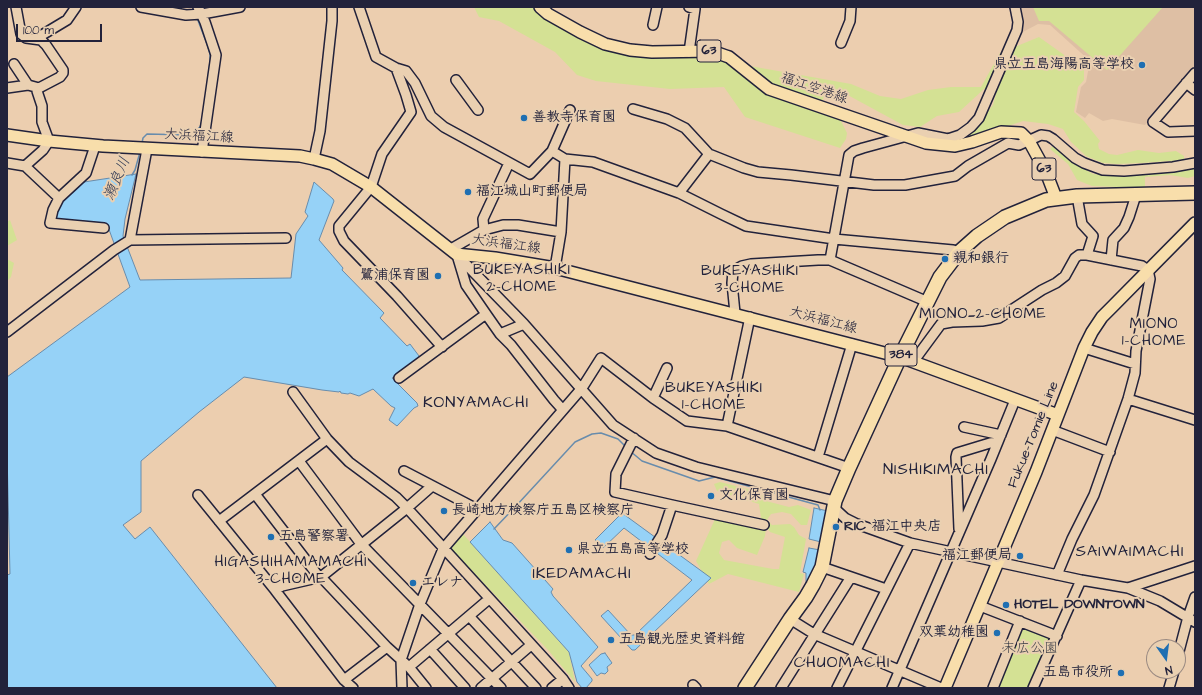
<!DOCTYPE html>
<html>
<head>
<meta charset="utf-8">
<style>
	body { margin:0 }
	#map { position:relative; width:1202px; height:695px; overflow:hidden; background:#ecceaf; font-family:"Architects Daughter",sans-serif }
	canvas { display:block }
	.frame { position:absolute; inset:0; border:8px solid #22223b; pointer-events:none }
	.north { position:absolute; left:1146px; top:639px; width:40px; height:40px; box-sizing:border-box; background:#ead0b1; border:1px solid #9a8a82; border-radius:50%; rotate:166deg; font-size:11px; font-weight:700; line-height:16px; text-align:center; color:#22223b }
	.north::after { content:''; display:block; margin:auto; width:14px; height:18px; background:#1f6fb2; clip-path:polygon(50% 0,100% 100%,50% 72%,0 100%) }
	.scale { position:absolute; left:16px; top:24px; width:86px; height:18px; box-sizing:border-box; border:2px solid #22223b; border-top:0; padding-left:5px; font-size:12px; line-height:14px; white-space:nowrap; color:#22223b; -webkit-text-stroke:3px #ead0b1; paint-order:stroke }
</style>
</head>
<body>
<div id="map">
<canvas width="1202" height="695"></canvas>
<div class="frame"></div>
<div class="north">N</div>
<div class="scale">100 m</div>
</div>
<script>
const c = document.querySelector('canvas').getContext('2d');
c.lineJoin = 'round';
function paint(path, color) {
  c.fillStyle = color;
  c.fill(path, 'evenodd');
}
function shape(rows) {
  const path = new Path2D();
  for (const r of rows) {
    path.moveTo(r[0], r[1]);
    for (let i = 2; i < r.length; i += 2) path.lineTo(r[i], r[i + 1]);
  }
  return path;
}
function stroke(path, color, width, dash) {
  c.strokeStyle = color;
  c.lineWidth = width;
  c.lineCap = dash ? 'butt' : 'round';
  c.setLineDash(dash || []);
  c.stroke(path);
}
function drawText(font, color, halo, rows, align = 'center') {
  c.font = font + ' "Architects Daughter","Klee One",sans-serif';
  c.lineWidth = 4;
  c.setLineDash([]);
  c.textBaseline = 'middle';
  c.strokeStyle = halo;
  c.fillStyle = color;
  for (const [text, x, y, turn = 0] of rows) {
    c.save();
    c.translate(x, y);
    c.rotate((+turn || 0) * Math.PI / 180);
    c.textAlign = isNaN(turn) ? turn : align;
    if (halo) c.strokeText(text, 0, 0);
    c.fillText(text, 0, 0);
    c.restore();
  }
}
const built = shape([
	[1017,7,1195,7,1195,69,1145,125,1112,119,1103,121,1089,113,1085,118,1076,112,1081,87,1086,82,1090,61,1050,25,1038,24,1021,33]
]);
const green = shape([
	[474,7,538,7,633,56,705,58,851,84,880,96,901,99,928,90,951,87,981,87,1000,53,1039,37,1084,69,1084,80,1078,87,1074,112,1084,121,1100,141,1098,144,1099,149,1109,154,1117,155,1138,150,1159,153,1176,151,1184,156,1184,160,1141,163,1117,164,1103,163,1086,156,1071,142,1063,129,1048,124,1023,121,987,133,970,141,968,134,975,127,993,105,997,89,984,89,959,112,937,116,920,127,903,125,844,93,824,96,820,110,840,119,847,133,846,139,840,148,745,117,724,87,670,89,596,81,577,75,555,52,499,21,479,17],
	[1033,7,1163,7,1107,70,1049,21,1039,21],
	[1054,145,1072,162,1093,174,1117,176,1170,172,1195,167,1195,176,1188,178,1170,175,1145,177,1145,188,1092,186,1077,180,1068,164,1050,149],
	[10,220,17,240,7,246,7,222],
	[7,259,14,263,11,277,7,281],
	[720,482,760,492,766,501,789,507,798,505,811,510,807,525,801,525,791,514,782,512,771,514,767,520,772,525,790,524,794,527,799,535,806,539,800,573,804,574,799,592,728,574,709,584,696,561,715,519,766,528,765,536,757,555,737,548,729,540,722,542,719,553,724,560,773,569,779,569,785,537,770,532,761,518,759,504,717,491,714,484],
	[463,534,569,652,575,682,548,650,451,549],
	[1023,627,1050,637,1051,639,1029,688,996,688]
]);
const water = shape([
	[136,174,125,219,123,236,140,280,291,278,296,234,308,216,305,212,314,182,333,199,334,201,319,240,343,268,342,270,384,313,380,318,407,346,410,344,419,356,420,359,392,378,417,403,418,406,414,408,397,426,389,420,395,408,391,406,373,389,359,396,350,393,348,394,341,393,340,391,339,392,322,390,244,377,199,412,141,461,141,512,123,525,135,539,150,527,277,688,7,688,7,575,10,574,7,453,7,377,130,287,107,224,57,221,56,216,58,206,84,182,136,174],
	[814,508,828,511,821,542,809,539,814,508],
	[622,513,711,578,635,650,632,650,601,616,608,610,631,635,635,635,692,580,624,528,603,548,595,540,622,513],
	[490,522,503,540,512,543,553,589,551,592,553,596,598,647,581,666,592,679,592,681,586,688,582,688,577,682,569,652,470,542,490,522],
	[809,548,820,550,815,573,808,585,806,584,806,573,803,572,809,548],
	[605,653,612,663,607,667,608,671,605,674,601,673,597,676,589,665,601,654,605,653]
]);
const stream = shape([
	[197,18,207,44,210,54,210,62,203,117],
	[142,143,143,138,147,134,189,135,194,132,200,127,202,121],
	[132,175,135,170,140,152],
	[630,451,642,461,699,481,715,477,818,505,820,510],
	[494,529,516,506,575,442,592,434,601,433,618,439,626,447]
]);
const minor = shape([
	[141,7,186,15,202,14,240,7],
	[198,7,205,22,216,55,202,152],
	[359,7,376,57,396,68,406,71,415,83,431,116,444,127,530,174,552,151,570,110],
	[689,7,695,9,689,52],
	[653,25,657,7],
	[41,40,42,35,67,20,76,7],
	[841,43,850,21,851,7],
	[14,64,28,85],
	[396,68,406,95,411,112,382,154,371,187,339,226,339,231,344,241,397,296,442,347],
	[1195,73,1153,122,1168,132,1195,131],
	[456,80,478,110],
	[1186,83,1195,90],
	[7,88,28,85,39,88],
	[633,109,667,119,685,128,709,154,744,168,758,172,791,175,874,185,905,185,955,176,968,166,1008,143,1019,145,1041,135,1048,136,1053,139,1075,158,1084,163,1103,170,1124,171,1173,167,1195,163],
	[95,146,86,173,59,198,53,210,50,223,104,228],
	[552,151,565,159,593,162,679,193,721,214,746,226,834,239,953,250,959,252],
	[314,159,320,131,332,21,332,7],
	[7,163,25,166,43,150,49,141,42,122,42,106,37,91,39,88,60,77,63,73,63,70,46,45,41,40,26,38,21,34,16,7],
	[25,166,59,198],
	[679,193,709,154],
	[1077,196,1082,224,1093,236,1087,255],
	[484,230,483,219,509,163],
	[130,240,147,149],
	[451,249,484,230,503,225,518,225,561,232],
	[456,254,524,324,613,425,656,453,696,467,835,501],
	[457,255,466,285,486,314,500,334,511,345,554,400,563,410],
	[830,260,849,155,854,151,863,148,918,133,948,139,960,135,971,127,979,118,1017,30,1018,22,1015,7],
	[1111,260,1113,240,1124,228,1129,217,1136,195],
	[555,268,561,232,565,159],
	[735,313,732,283,733,271,742,266,751,264,818,260,830,260,928,302],
	[7,332,114,250,130,240,286,238],
	[500,334,524,324],
	[1084,348,1135,364],
	[913,362,941,324,952,322,982,321,999,318,1042,290,1056,283,1065,276,1075,258,1079,255,1087,255,1142,266,1148,270,1150,279,1136,351,1135,373,1128,399,1094,495,1072,539,1057,575],
	[399,378,486,314],
	[293,392,327,439,349,462,396,497,407,508,563,679,569,688],
	[653,398,667,368],
	[1128,399,1195,420],
	[727,426,750,317],
	[964,427,1001,435],
	[1052,430,1110,452],
	[634,438,616,474,615,492,672,505,764,525],
	[818,457,852,344],
	[299,461,361,544,501,688],
	[404,471,477,509],
	[255,494,319,577],
	[198,495,275,590,344,680,353,688],
	[833,507,845,518,857,524,910,543,1081,580,1128,588,1160,601,1195,622],
	[219,521,327,439],
	[959,529,956,457,957,453,990,443,998,442],
	[650,554,662,535,672,505],
	[822,567,886,589],
	[321,577,387,647,409,667,426,688],
	[1128,588,1195,566],
	[275,590,282,586,321,577,407,508,432,486],
	[980,606,1057,636],
	[469,616,536,688],
	[790,619,814,634,941,688],
	[430,649,465,688],
	[1178,655,1188,617,1195,597],
	[409,667,489,599],
	[344,680,387,647],
	[693,685,696,688],
	[402,688,401,660,420,604,443,549,582,388,601,358,653,398,687,421,727,426,849,468],
	[481,688,531,645],
	[552,688,563,679],
	[781,688,851,577],
	[837,688,910,543],
	[892,688,991,459,1015,400],
	[993,688,1020,621],
	[1033,688,1081,580],
	[1169,688,1174,671]
]);
const major = shape([
	[540,7,548,14,580,32,605,44,630,50,652,52,712,51,726,56,729,57,769,89,926,143,955,146,972,142,1001,132,1021,133,1029,141,1046,172,1056,198],
	[7,135,49,141,103,146,300,156,314,159,332,164,371,187,456,254,495,258,555,268,900,357,1058,415],
	[945,688,1036,472,1084,348,1092,332,1102,317,1113,306,1195,223]
]);
const highway = shape([
	[745,688,790,619,806,597,813,585,822,567,835,501,849,468,900,357,940,277,959,252,977,236,1005,217,1046,200,1077,196,1195,193]
]);
const markers = [
	[1142,65,4,"#1f6fb2"],
	[524,118,4,"#1f6fb2"],
	[468,192,4,"#1f6fb2"],
	[945,259,4,"#1f6fb2"],
	[438,276,4,"#1f6fb2"],
	[711,496,4,"#1f6fb2"],
	[444,511,4,"#1f6fb2"],
	[836,527,4,"#1f6fb2"],
	[271,537,4,"#1f6fb2"],
	[569,550,4,"#1f6fb2"],
	[1020,556,4,"#1f6fb2"],
	[413,583,4,"#1f6fb2"],
	[1006,605,4,"#1f6fb2"],
	[997,633,4,"#1f6fb2"],
	[611,640,4,"#1f6fb2"],
	[1121,673,4,"#1f6fb2"]
];
const shields = [
	[709,51,24],
	[1044,169,24],
	[901,355,32]
];
const shieldNames = [
	["63",709,51],
	["63",1044,169],
	["384",901,355]
];
const poiNames = [
	["県立五島海陽高等学校",1134,65,"right"],
	["善教寺保育園",532,118],
	["福江城山町郵便局",476,192],
	["親和銀行",953,259],
	["鷺浦保育園",430,276,"right"],
	["文化保育園",719,496],
	["長崎地方検察庁五島区検察庁",452,511],
	["RIC 福江中央店",844,527],
	["五島警察署",279,537],
	["県立五島高等学校",577,550],
	["福江郵便局",1012,556,"right"],
	["エレナ",421,583],
	["HOTEL DOWNTOWN",1014,605],
	["双葉幼稚園",989,633,"right"],
	["五島観光歴史資料館",619,640],
	["五島市役所",1113,673,"right"]
];
const streetNames = [
	["福江空港線",814,89,19],
	["大浜福江線",199,137,3],
	["大浜福江線",506,245,8],
	["大浜福江線",823,321,15],
	["Fukue-Tomie Line",1034,435,-68]
];
const parkNames = [
	["末広公園",1030,649]
];
const waterNames = [
	["瀬良川",118,179,-67]
];
const neighbourhoodNames = [
	["BUKEYASHIKI",522,271],
	["2-CHOME",522,288],
	["BUKEYASHIKI",750,272],
	["3-CHOME",750,289],
	["MIONO 2-CHOME",983,315],
	["MIONO",1154,325],
	["1-CHOME",1154,342],
	["BUKEYASHIKI",714,389],
	["1-CHOME",714,406],
	["HIGASHIHAMAMACHI",291,563],
	["3-CHOME",291,580]
];
const quarterNames = [
	["KONYAMACHI",476,404],
	["NISHIKIMACHI",936,471],
	["SAIWAIMACHI",1130,553],
	["IKEDAMACHI",582,575],
	["CHUOMACHI",842,664]
];
paint(built, '#debfa4');
paint(green, '#d4e194');
paint(water, '#96d2f7');
stroke(water, '#688cac', 1);
stroke(stream, '#688cac', 1.5);
stroke(minor, '#22223b', 12);
stroke(major, '#22223b', 14);
stroke(highway, '#22223b', 16);
stroke(minor, '#ead0b1', 9);
stroke(major, '#f8deab', 11);
stroke(highway, '#f8deab', 13);
for (const [x, y, r, color] of markers) {
  const dot = new Path2D();
  dot.arc(x, y, r, 0, 2 * Math.PI);
  c.fillStyle = color;
  c.fill(dot);
  stroke(dot, '#ead0b1', 1.5);
}
for (const [x, y, w] of shields) {
  const box = new Path2D();
  box.roundRect(x - w / 2, y - 11, w, 22, 3);
  c.fillStyle = '#ead0b1';
  c.fill(box);
  stroke(box, '#22223b', 1);
}
drawText('bold 13px', '#22223b', null, shieldNames);
drawText('bold 14px', '#22223b', '#ead0b1', poiNames, 'left');
drawText('14px', '#22223b', '#ead0b1', streetNames);
drawText('14px', '#3d3f48', '#ead0b1', parkNames);
drawText('italic 15px', '#333c57', '#ead0b1', waterNames);
c.letterSpacing = '1px';
drawText('15px', '#22223b', '#ead0b1', neighbourhoodNames);
c.letterSpacing = '0px';
c.letterSpacing = '1px';
drawText('16px', '#22223b', '#ead0b1', quarterNames);
c.letterSpacing = '0px';
</script>
</body>
</html>
